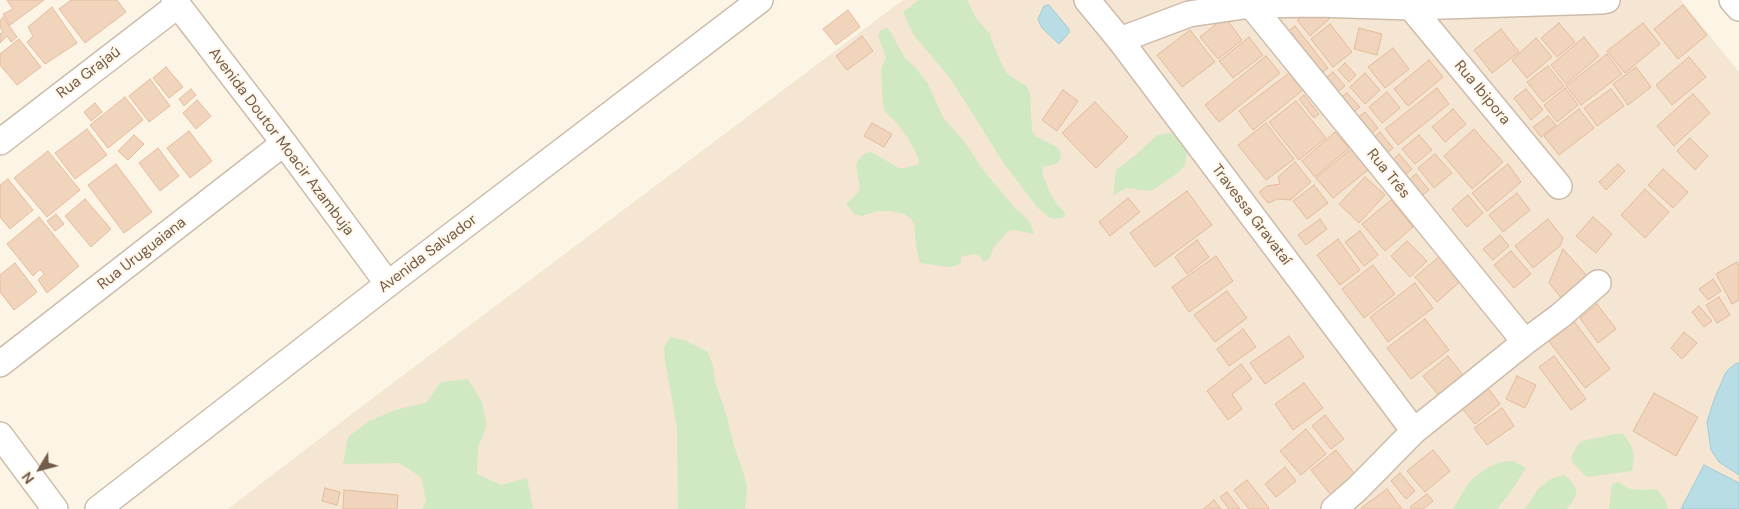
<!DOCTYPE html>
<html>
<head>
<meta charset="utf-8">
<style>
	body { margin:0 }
	#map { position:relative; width:1739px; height:509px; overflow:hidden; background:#fcf4e4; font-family:"DM Sans",sans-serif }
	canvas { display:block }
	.north { position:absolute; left:15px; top:444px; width:50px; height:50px; -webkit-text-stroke:4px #fff8ea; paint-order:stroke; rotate:233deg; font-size:14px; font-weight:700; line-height:20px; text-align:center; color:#745b4a }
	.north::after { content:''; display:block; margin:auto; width:18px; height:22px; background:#745b4a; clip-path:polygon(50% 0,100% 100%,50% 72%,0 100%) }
</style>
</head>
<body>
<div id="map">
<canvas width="1739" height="509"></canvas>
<div class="north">N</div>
</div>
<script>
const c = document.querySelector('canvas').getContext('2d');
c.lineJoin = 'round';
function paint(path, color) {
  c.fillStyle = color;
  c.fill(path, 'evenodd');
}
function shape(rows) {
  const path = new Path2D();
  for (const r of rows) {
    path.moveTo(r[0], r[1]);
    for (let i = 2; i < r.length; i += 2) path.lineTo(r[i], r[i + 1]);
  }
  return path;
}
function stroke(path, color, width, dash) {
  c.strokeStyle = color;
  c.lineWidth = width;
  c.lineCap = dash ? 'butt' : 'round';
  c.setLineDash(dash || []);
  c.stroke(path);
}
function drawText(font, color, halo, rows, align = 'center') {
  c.font = font + ' "DM Sans",sans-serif';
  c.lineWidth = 4;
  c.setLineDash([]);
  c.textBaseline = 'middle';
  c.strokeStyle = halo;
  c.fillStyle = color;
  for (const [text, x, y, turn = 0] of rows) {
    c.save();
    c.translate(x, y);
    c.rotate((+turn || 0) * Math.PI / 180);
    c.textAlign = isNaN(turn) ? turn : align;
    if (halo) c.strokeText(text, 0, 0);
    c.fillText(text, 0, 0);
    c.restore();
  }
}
const residential = shape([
	[903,0,1681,0,1739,72,1739,509,228,509,369,401]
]);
const green = shape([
	[919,0,967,0,976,18,989,33,999,59,1007,74,1026,86,1030,92,1032,131,1035,136,1055,146,1060,151,1061,159,1056,164,1042,167,1043,176,1049,190,1056,203,1066,214,1061,218,1055,219,1049,217,1038,208,1005,165,950,78,913,34,903,12],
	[888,28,905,58,916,68,928,84,944,119,963,140,984,171,1014,207,1029,221,1034,234,1014,230,1008,231,994,247,989,259,983,262,980,256,974,254,961,257,961,263,956,266,949,267,920,263,916,246,914,223,910,218,905,214,890,211,877,211,862,216,854,214,846,204,857,194,860,188,856,165,859,159,864,154,871,152,899,168,905,168,919,164,918,157,908,138,896,122,885,112,883,105,881,70,886,57,878,36,881,30],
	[1171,133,1181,139,1187,153,1185,165,1175,175,1151,191,1126,188,1113,196,1116,170,1137,154,1157,135],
	[670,337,684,340,708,352,713,366,715,382,726,414,734,446,744,474,747,487,745,509,678,509,677,428,665,360,664,348],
	[468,379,482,402,487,425,478,447,477,474,501,485,527,478,533,509,422,509,426,501,421,477,399,463,343,464,348,437,369,421,398,409,426,403,441,382],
	[1615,434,1623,434,1631,445,1634,457,1632,471,1587,477,1574,464,1571,458,1577,446,1582,441],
	[1514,461,1526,468,1511,491,1497,509,1453,509,1468,484,1477,475,1489,467,1501,462],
	[1564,475,1569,478,1576,489,1576,496,1567,509,1525,509,1538,489,1551,479],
	[1618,482,1630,489,1644,490,1656,489,1665,500,1668,509,1609,509,1612,484]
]);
const water = shape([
	[1049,5,1069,29,1069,33,1059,44,1042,28,1038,19,1044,6,1049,5],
	[1739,363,1739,475,1719,462,1711,450,1707,422,1715,397,1726,372,1735,364,1739,363],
	[1704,465,1739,483,1739,509,1681,509,1704,465]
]);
const building = shape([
	[7,0,44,0,10,25,3,14,13,9,7,0],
	[71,0,117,0,126,12,85,43,59,9,71,0],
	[1683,5,1707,35,1678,59,1654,29,1683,5],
	[52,7,77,43,45,64,27,42,33,36,28,27,52,7],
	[1318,7,1329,19,1310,36,1297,20,1318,7],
	[848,10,860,27,836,45,823,29,848,10],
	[3,17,17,37,11,42,7,36,0,43,0,34,3,32,0,27,0,21,3,17],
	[1225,17,1242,40,1218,59,1200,37,1225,17],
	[1559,23,1575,42,1557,57,1541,38,1559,23],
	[1643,23,1660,44,1625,73,1607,51,1643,23],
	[1330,24,1352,52,1333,67,1311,39,1330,24],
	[1295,26,1328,68,1316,77,1283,35,1295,26],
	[1359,28,1382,34,1377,55,1354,49,1359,28],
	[1501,29,1519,52,1492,73,1474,50,1501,29],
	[1190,30,1215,62,1182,87,1157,55,1190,30],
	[862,36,873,51,847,70,836,56,862,36],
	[1249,37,1263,55,1233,78,1219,61,1249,37],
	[1584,37,1599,56,1566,84,1551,65,1584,37],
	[1536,38,1552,57,1527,78,1512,60,1536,38],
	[19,39,41,67,17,85,0,65,0,54,19,39],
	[1393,48,1409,69,1385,88,1368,67,1393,48],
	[1607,54,1622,74,1581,105,1566,86,1607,54],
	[1266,56,1280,73,1219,122,1205,105,1266,56],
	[1689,57,1706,77,1672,105,1656,85,1689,57],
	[1429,60,1443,77,1408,106,1394,89,1429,60],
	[1345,63,1356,75,1349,82,1338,70,1345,63],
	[1548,66,1564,86,1543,102,1527,82,1548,66],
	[166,67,183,87,169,98,153,78,166,67],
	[1636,67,1651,87,1628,105,1613,84,1636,67],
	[1333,72,1345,86,1334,95,1322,81,1333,72],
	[1289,73,1303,90,1253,130,1239,111,1289,73],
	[1365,73,1380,90,1365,104,1350,87,1365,73],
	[150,79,170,106,149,122,129,96,150,79],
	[1437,88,1449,104,1398,145,1385,129,1437,88],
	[1565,88,1578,105,1557,122,1544,105,1565,88],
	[191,89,196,95,184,106,179,99,191,89],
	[1526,89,1543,110,1531,120,1514,98,1526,89],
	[1611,89,1624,106,1597,126,1584,108,1611,89],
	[1063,90,1078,101,1057,131,1042,120,1063,90],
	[1387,92,1400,108,1382,123,1369,107,1387,92],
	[1347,93,1360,107,1351,114,1339,99,1347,93],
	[1693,94,1710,113,1674,146,1657,126,1693,94],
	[1304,95,1319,114,1314,118,1299,99,1304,95],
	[125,97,143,120,108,148,90,125,125,97],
	[197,100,211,116,196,129,183,113,197,100],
	[1296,101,1326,138,1299,160,1269,122,1296,101],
	[1095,102,1128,137,1096,168,1062,133,1095,102],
	[95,103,102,112,91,121,84,112,95,103],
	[1453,109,1466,124,1445,142,1432,127,1453,109],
	[1579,109,1594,128,1559,155,1544,136,1579,109],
	[1365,112,1378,128,1369,136,1356,119,1365,112],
	[1548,116,1556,125,1541,137,1533,127,1548,116],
	[872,123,892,134,884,147,864,136,872,123],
	[1266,123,1294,159,1266,180,1238,145,1266,123],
	[87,129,107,155,75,179,55,153,87,129],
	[1474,129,1503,162,1472,189,1444,156,1474,129],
	[189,131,212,161,190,178,167,148,189,131],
	[1335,132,1349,148,1315,177,1302,161,1335,132],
	[1380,132,1393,148,1383,157,1370,141,1380,132],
	[134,135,144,144,128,160,118,151,134,135],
	[1419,135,1432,150,1415,164,1402,149,1419,135],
	[1690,138,1708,156,1695,170,1677,151,1690,138],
	[158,148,179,176,160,191,139,163,158,148],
	[1351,149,1368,170,1333,198,1316,178,1351,149],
	[48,151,80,190,47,217,14,178,48,151],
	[1399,154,1412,169,1404,176,1391,161,1399,154],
	[1435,154,1452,173,1434,188,1418,168,1435,154],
	[1295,162,1311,182,1290,200,1278,199,1268,203,1259,192,1267,186,1280,184,1278,177,1295,162],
	[116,164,152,212,124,233,88,185,116,164],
	[1508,164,1521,182,1487,211,1472,193,1508,164],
	[1618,164,1625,171,1606,190,1599,182,1618,164],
	[1663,169,1688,192,1673,208,1648,185,1663,169],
	[1416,174,1429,190,1421,196,1409,180,1416,174],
	[1365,177,1385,195,1359,223,1339,204,1365,177],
	[8,179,33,210,10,229,0,217,0,185,8,179],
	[1314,185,1328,203,1307,219,1293,201,1314,185],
	[1645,189,1669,212,1645,238,1621,215,1645,189],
	[1187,191,1212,225,1155,267,1130,233,1187,191],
	[1517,193,1530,210,1503,232,1489,215,1517,193],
	[1468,195,1483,213,1467,227,1452,209,1468,195],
	[1128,198,1140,212,1110,236,1099,222,1128,198],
	[85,199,111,229,91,247,65,216,85,199],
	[1391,200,1413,227,1385,251,1362,224,1391,200],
	[56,214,64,224,55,231,47,221,56,214],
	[39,217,79,266,47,293,38,280,44,274,40,269,33,276,7,244,39,217],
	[1593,217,1612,234,1596,253,1576,236,1593,217],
	[1320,219,1327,229,1306,245,1298,235,1320,219],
	[1548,219,1563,238,1560,246,1533,268,1515,246,1548,219],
	[1360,231,1378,255,1364,266,1345,242,1360,231],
	[1500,235,1509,246,1493,260,1483,249,1500,235],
	[1338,239,1360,270,1340,285,1317,255,1338,239],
	[1197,240,1209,257,1187,274,1175,257,1197,240],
	[1407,241,1427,261,1410,277,1391,256,1407,241],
	[1563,249,1589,278,1562,299,1549,283,1563,249],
	[1511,251,1531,274,1514,288,1494,265,1511,251],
	[1441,255,1463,279,1437,302,1415,277,1441,255],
	[1216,256,1233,281,1189,312,1172,287,1216,256],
	[1737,262,1739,265,1739,300,1732,304,1716,274,1737,262],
	[15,263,37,292,14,310,0,292,0,275,15,263],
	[1373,265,1395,294,1364,318,1342,289,1373,265],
	[1713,279,1721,291,1708,300,1699,289,1713,279],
	[1415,283,1433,308,1388,342,1370,317,1415,283],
	[1227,291,1247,318,1215,342,1194,315,1227,291],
	[1719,297,1730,315,1717,323,1706,305,1719,297],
	[1597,304,1616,329,1598,343,1580,318,1597,304],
	[1699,306,1712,321,1704,327,1692,312,1699,306],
	[1425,319,1449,350,1411,379,1387,348,1425,319],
	[1573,320,1610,369,1585,388,1548,340,1573,320],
	[1243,329,1256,347,1229,366,1217,349,1243,329],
	[1684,332,1697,343,1682,359,1671,348,1684,332],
	[1289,336,1304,357,1265,384,1250,363,1289,336],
	[1448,356,1469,383,1444,402,1423,376,1448,356],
	[1554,356,1586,399,1571,410,1539,367,1554,356],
	[1241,364,1252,379,1232,394,1242,409,1228,420,1207,391,1241,364],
	[1517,376,1536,385,1525,408,1506,399,1517,376],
	[1482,380,1500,404,1475,424,1456,401,1482,380],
	[1304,383,1323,408,1293,430,1275,404,1304,383],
	[1654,393,1698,417,1676,456,1633,431,1654,393],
	[1502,408,1514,426,1487,445,1474,428,1502,408],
	[1325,415,1344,439,1331,449,1312,426,1325,415],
	[1306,429,1326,454,1301,475,1280,451,1306,429],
	[1336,450,1356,476,1331,495,1311,470,1336,450],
	[1433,450,1450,471,1425,492,1407,471,1433,450],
	[1285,467,1296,481,1276,497,1265,484,1285,467],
	[1400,473,1415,491,1406,499,1391,481,1400,473],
	[1247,480,1269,508,1268,509,1249,509,1234,490,1247,480],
	[325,488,340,492,337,505,322,501,325,488],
	[1387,489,1402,509,1362,509,1361,508,1387,489],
	[344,490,398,495,397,509,343,509,344,490],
	[1227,492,1240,509,1229,509,1220,497,1227,492],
	[1427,494,1433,501,1423,509,1412,509,1410,507,1427,494],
	[1214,500,1221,509,1203,509,1214,500]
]);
const minor = shape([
	[174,0,284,143,388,284],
	[1087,0,1120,40,1414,431],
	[1405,0,1559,186],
	[1732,0,1739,8],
	[1251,5,1525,342],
	[1120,40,1189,14,1251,5,1317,4,1411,7,1602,1,1607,0],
	[0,142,178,5],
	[0,364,284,143],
	[0,435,55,509],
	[98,509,388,284,760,0],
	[1334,509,1357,489,1414,431,1525,342,1560,316,1598,283]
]);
const streetNames = [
	["Rua Grajaú",89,73,-37],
	["Rua Ibipora",1482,93,50],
	["Avenida Doutor Moacir Azambuja",281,142,53],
	["Rua Três",1388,174,51],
	["Travessa Gravataí",1251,215,53],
	["Rua Uruguaiana",142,254,-38],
	["Avenida Salvador",428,254,-37]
];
paint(residential, '#f4e6d2');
paint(green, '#d0e9c2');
paint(water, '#b8dde5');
stroke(water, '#9fccd7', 1);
paint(building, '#f1d4bc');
stroke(building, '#e4bb9c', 1);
stroke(minor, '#cdbcaa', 28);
stroke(minor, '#fff', 25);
drawText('15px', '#745b4a', '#fff8ea', streetNames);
</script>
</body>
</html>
